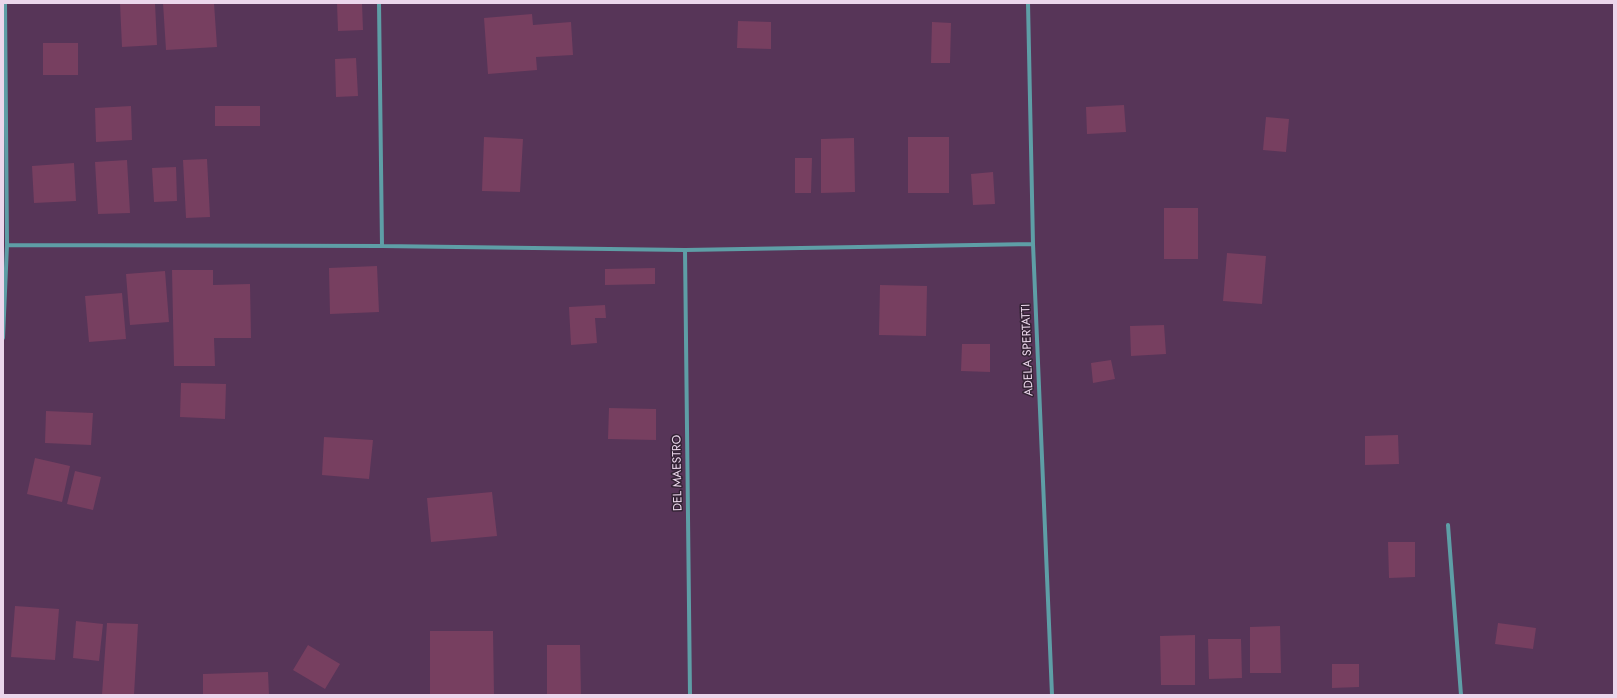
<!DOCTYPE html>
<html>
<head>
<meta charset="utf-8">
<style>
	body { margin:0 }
	#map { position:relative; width:1617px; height:698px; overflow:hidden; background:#573558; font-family:Jost,sans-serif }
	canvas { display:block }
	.frame { position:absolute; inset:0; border:4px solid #ebd6eb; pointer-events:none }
</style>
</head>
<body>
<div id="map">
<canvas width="1617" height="698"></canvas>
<div class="frame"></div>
</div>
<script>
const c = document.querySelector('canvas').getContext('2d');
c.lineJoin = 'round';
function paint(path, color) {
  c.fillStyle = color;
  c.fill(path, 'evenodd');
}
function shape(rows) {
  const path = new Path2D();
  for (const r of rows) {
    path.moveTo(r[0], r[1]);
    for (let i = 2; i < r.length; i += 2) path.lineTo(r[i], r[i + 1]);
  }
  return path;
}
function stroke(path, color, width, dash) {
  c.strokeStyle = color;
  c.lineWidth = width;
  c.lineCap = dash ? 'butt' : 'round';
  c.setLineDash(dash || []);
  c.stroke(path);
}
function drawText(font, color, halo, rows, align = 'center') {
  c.font = font + ' Jost,sans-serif';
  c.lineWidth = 3;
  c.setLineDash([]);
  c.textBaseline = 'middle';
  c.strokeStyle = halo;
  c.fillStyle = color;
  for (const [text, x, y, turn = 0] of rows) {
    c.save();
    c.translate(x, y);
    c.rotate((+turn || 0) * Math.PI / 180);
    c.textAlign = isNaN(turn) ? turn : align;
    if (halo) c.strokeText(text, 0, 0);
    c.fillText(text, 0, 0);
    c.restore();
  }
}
const building = shape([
	[120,3,155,3,157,45,122,47],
	[163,3,214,3,217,47,166,50],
	[337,3,362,3,363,30,338,31],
	[532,14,533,25,571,22,573,55,536,57,537,70,488,74,484,18],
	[738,21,771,22,771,49,737,48],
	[932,22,951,23,950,63,931,63],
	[43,43,78,43,78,75,43,75],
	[356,58,358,96,336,97,335,59],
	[1124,105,1126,132,1087,134,1086,107],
	[131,106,132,140,96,142,95,108],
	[215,106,260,106,260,126,215,126],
	[1266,117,1289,119,1286,152,1263,150],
	[484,137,523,139,520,192,482,191],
	[908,137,949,137,949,193,908,193],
	[854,138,855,192,821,193,821,139],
	[795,158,812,158,811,193,795,193],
	[207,159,210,217,186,218,183,160],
	[127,160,130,213,98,214,95,162],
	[74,163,76,201,34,203,32,166],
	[176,167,177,201,154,202,152,168],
	[993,172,995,204,973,205,971,174],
	[1164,208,1198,208,1198,259,1164,259],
	[1227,253,1266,256,1262,304,1223,301],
	[377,266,379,312,330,314,329,268],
	[655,268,655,284,605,285,605,269],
	[172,270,213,270,213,285,250,284,251,338,214,338,215,366,174,366],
	[165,271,169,322,130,325,126,274],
	[880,285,927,286,926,336,879,335],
	[122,293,126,339,89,342,85,296],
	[605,305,606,318,595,318,597,343,571,345,569,307],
	[1164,325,1166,354,1131,356,1130,326],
	[962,344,990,344,990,372,961,371],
	[1111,360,1115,379,1093,383,1091,363],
	[181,383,226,384,225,419,180,417],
	[609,408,656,409,656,440,608,439],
	[46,411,93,413,91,445,45,443],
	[1398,435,1399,464,1365,465,1365,436],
	[324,437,373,440,369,479,322,475],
	[35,458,70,466,62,502,27,494],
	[75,471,101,477,93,510,67,504],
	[492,492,497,536,431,542,427,498],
	[1388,542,1415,542,1415,577,1389,578],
	[15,606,59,609,55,660,11,657],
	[76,621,103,624,99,661,73,658],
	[107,623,138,624,134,695,102,695],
	[1498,623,1536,628,1533,649,1495,644],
	[1280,626,1281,673,1250,673,1250,627],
	[430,631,493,631,494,695,430,695],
	[1195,635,1195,685,1161,685,1160,636],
	[1208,639,1241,639,1242,678,1209,679],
	[308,645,340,664,325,689,293,670],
	[547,645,580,645,581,695,547,695],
	[1332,664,1359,664,1359,687,1332,688],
	[268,672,269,695,203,695,203,674]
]);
const minor = shape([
	[379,3,382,246],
	[1028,3,1033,244,1052,695],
	[7,245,382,246,685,250,1033,244],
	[685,250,690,695],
	[3,338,7,245,5,3],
	[1448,525,1461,695]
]);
const streetNames = [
	["ADELA SPERTATTI",1028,350,-92],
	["DEL MAESTRO",678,473,-91]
];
paint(building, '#773f60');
stroke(minor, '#5e9ea6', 4);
drawText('12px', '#ebd6eb', '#332334', streetNames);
</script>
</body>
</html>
